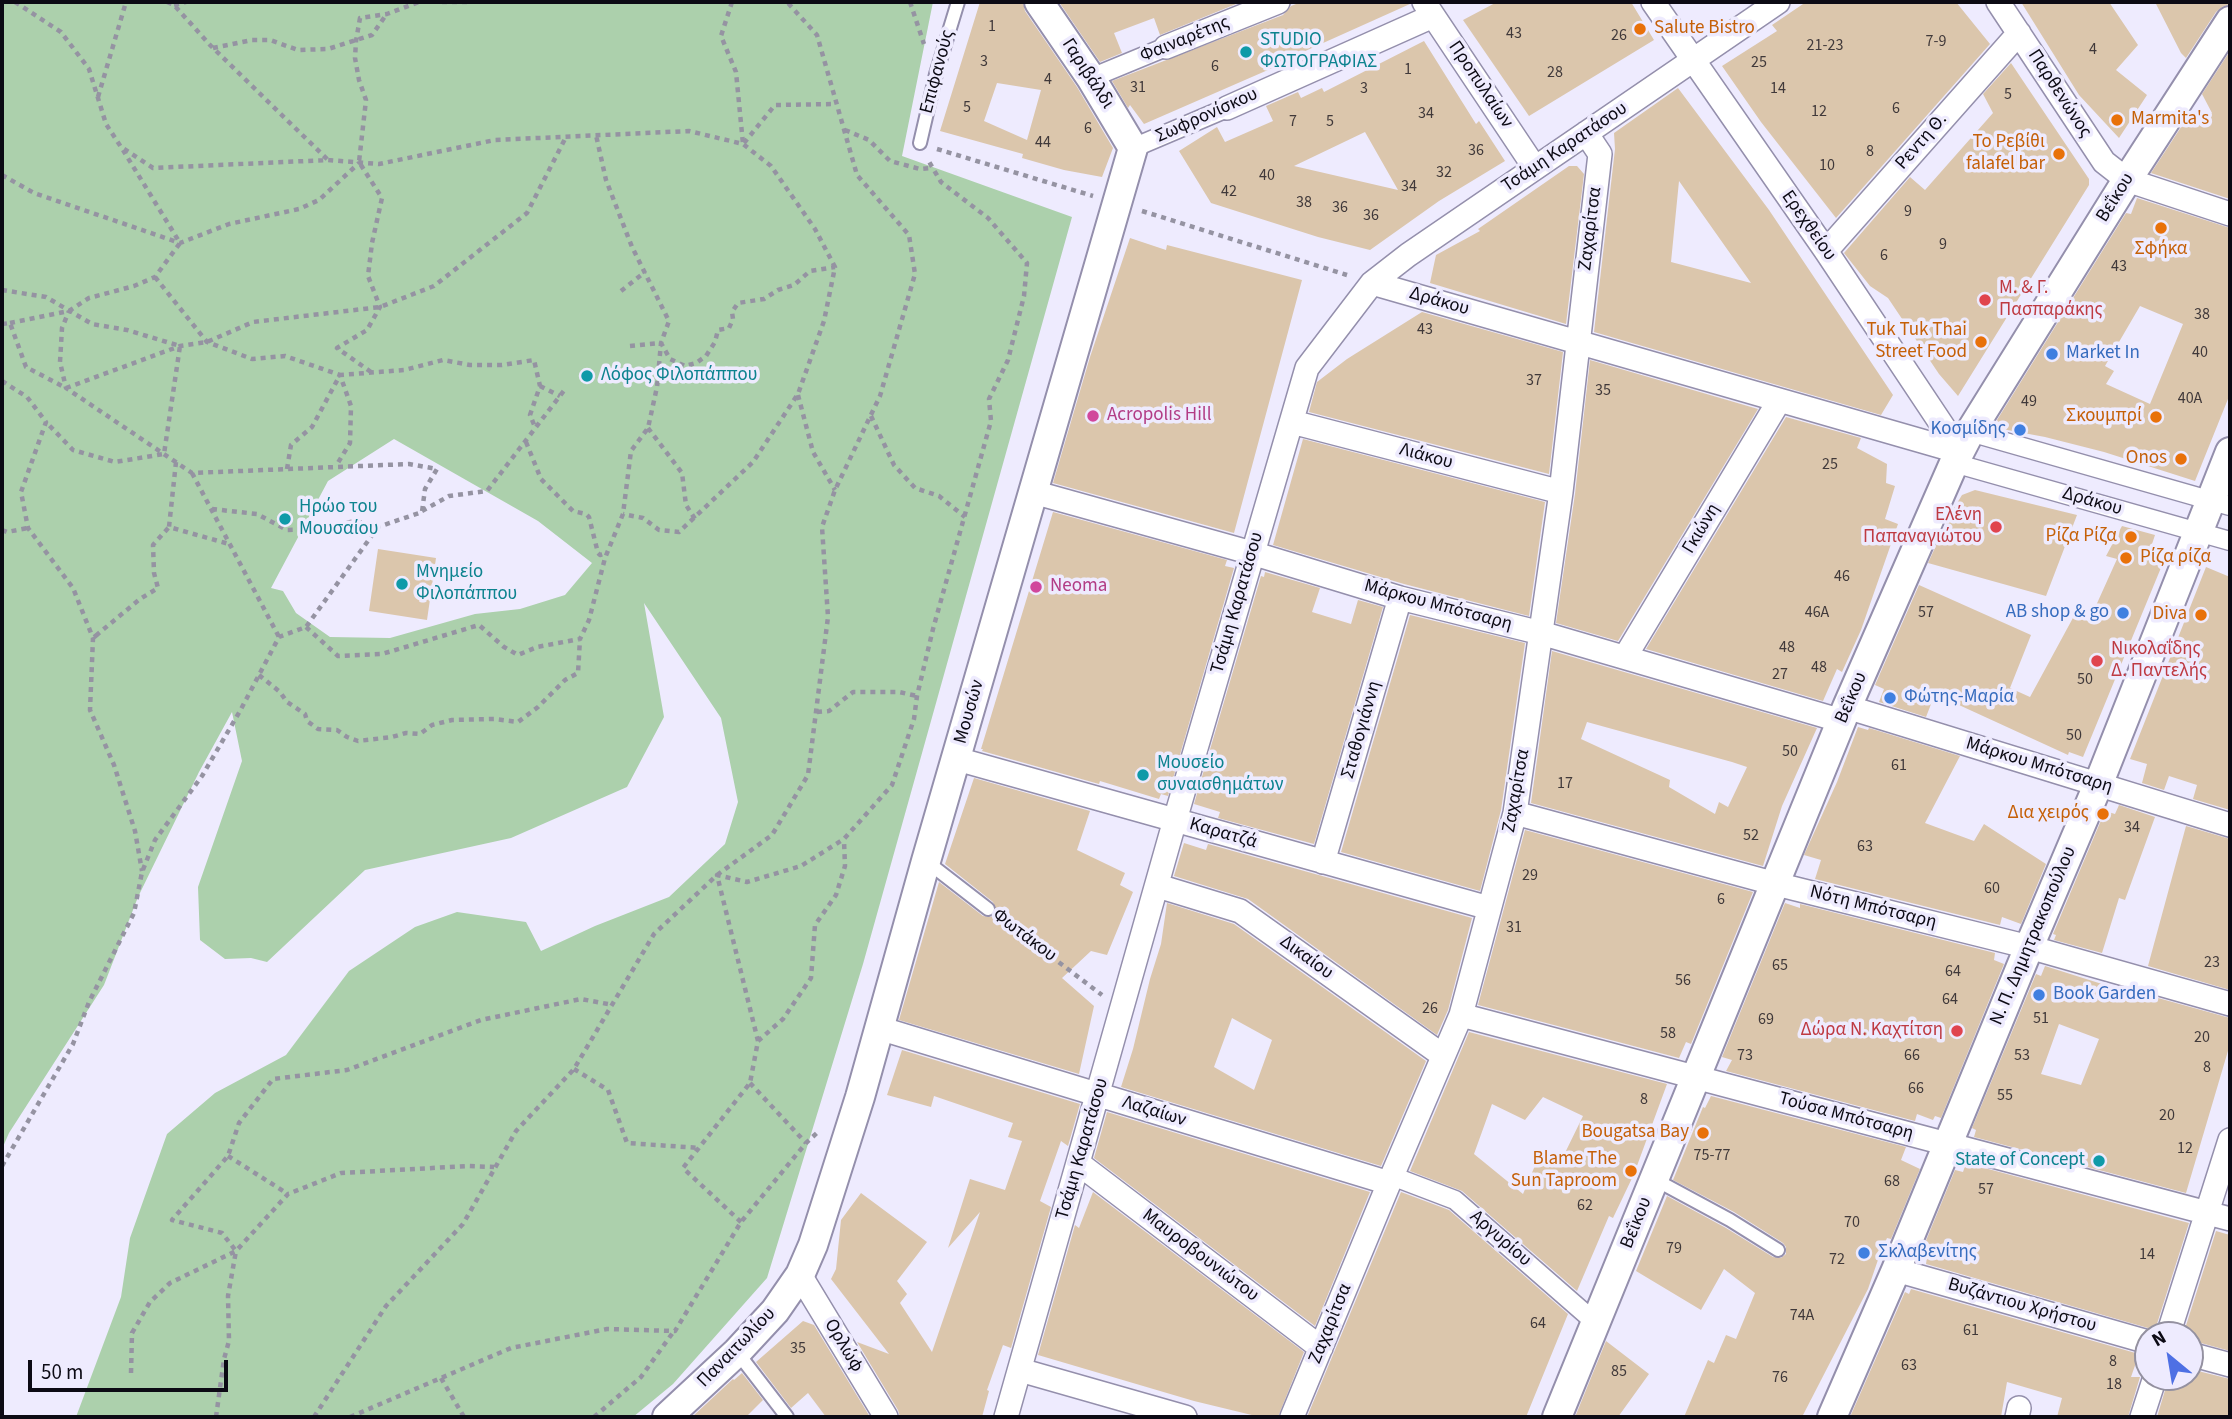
<!DOCTYPE html>
<html>
<head>
<meta charset="utf-8">
<style>
	body { margin:0 }
	#map { position:relative; width:2232px; height:1419px; overflow:hidden; background:#eeebfe; font-family:"Source Sans 3",sans-serif }
	canvas { display:block }
	.frame { position:absolute; inset:0; border:4px solid #0c0a14; pointer-events:none }
	.north { position:absolute; left:2134px; top:1321px; width:70px; height:70px; box-sizing:border-box; background:#eeebfe; border:2px solid #9491a0; border-radius:50%; rotate:330deg; font-size:19px; font-weight:700; line-height:28px; text-align:center; color:#0c0a14 }
	.north::after { content:''; display:block; margin:auto; width:24px; height:32px; background:#4e70e4; clip-path:polygon(50% 0,100% 100%,50% 72%,0 100%) }
	.scale { position:absolute; left:28px; top:1360px; width:200px; height:32px; box-sizing:border-box; border:4px solid #0c0a14; border-top:0; padding-left:9px; font-size:21px; line-height:24px; white-space:nowrap; color:#0c0a14; -webkit-text-stroke:5px #eeebfe; paint-order:stroke }
</style>
</head>
<body>
<div id="map">
<canvas width="2232" height="1419"></canvas>
<div class="frame"></div>
<div class="north">N</div>
<div class="scale">50 m</div>
</div>
<script>
const c = document.querySelector('canvas').getContext('2d');
c.lineJoin = 'round';
function paint(path, color) {
  c.fillStyle = color;
  c.fill(path, 'evenodd');
}
function shape(rows) {
  const path = new Path2D();
  for (const r of rows) {
    path.moveTo(r[0], r[1]);
    for (let i = 2; i < r.length; i += 2) path.lineTo(r[i], r[i + 1]);
  }
  return path;
}
function stroke(path, color, width, dash) {
  c.strokeStyle = color;
  c.lineWidth = width;
  c.lineCap = dash ? 'butt' : 'round';
  c.setLineDash(dash || []);
  c.stroke(path);
}
function drawText(font, color, halo, rows, align = 'center') {
  c.font = font + ' "Source Sans 3",sans-serif';
  c.lineWidth = 7;
  c.setLineDash([]);
  c.textBaseline = 'middle';
  c.strokeStyle = halo;
  c.fillStyle = color;
  for (const [text, x, y, turn = 0] of rows) {
    c.save();
    c.translate(x, y);
    c.rotate((+turn || 0) * Math.PI / 180);
    c.textAlign = isNaN(turn) ? turn : align;
    if (halo) c.strokeText(text, 0, 0);
    c.fillText(text, 0, 0);
    c.restore();
  }
}
const green = shape([
	[2,2,933,2,902,156,1072,217,863,964,767,1278,673,1384,633,1417,76,1417,121,1297,130,1238,167,1134,215,1093,286,1055,349,971,415,927,457,912,526,922,541,951,595,926,669,897,725,844,738,802,721,718,644,603,664,717,627,787,511,838,365,870,267,962,251,958,225,959,200,940,198,887,242,761,232,712,199,772,138,897,104,985,9,1133,2,1149],
	[394,439,538,521,592,563,565,595,520,609,475,614,390,638,330,637,296,613,283,591,271,588,328,481]
]);
const building = shape([
	[980,2,1023,2,1025,11,1077,87,1113,148,1102,177,1064,170,1022,158,1023,154,940,131],
	[997,83,1041,90,1027,140,984,121],
	[1059,2,1241,2,1160,35,1154,18,1114,33,1122,53,1100,62],
	[1301,2,1410,2,1410,4,1283,61,1284,63,1144,124,1130,105,1128,108,1112,81,1283,15,1291,6],
	[1497,2,1631,2,1654,40,1529,116,1463,20],
	[1806,2,1956,2,1990,44,1836,218,1761,122,1722,66,1777,31,1772,25],
	[2021,2,2109,2,2138,45,2116,70,2147,95,2119,138,2079,95],
	[2155,2,2230,2,2230,4,2222,7,2216,12,2186,58,2181,53],
	[1424,41,1476,124,1479,121,1505,161,1439,201,1370,250,1318,237,1211,203,1179,151,1217,127,1225,142,1273,121,1266,106,1298,92,1301,98,1322,88,1324,92],
	[1365,132,1398,190,1294,166],
	[2230,51,2230,199,2151,173,2187,118,2192,125,2212,113,2202,94],
	[2011,63,2089,179,2089,185,1958,396,1939,374,1888,298,1870,286,1844,253,1910,177,1925,190,1993,113,1983,94],
	[1678,88,1769,210,1893,395,1881,415,1594,332,1615,149,1614,133],
	[1679,181,1751,283,1671,262],
	[1569,166,1577,166,1584,174,1566,324,1430,283,1436,255,1480,231,1478,229],
	[2137,198,2230,228,2230,394,2195,481,2104,452,2045,437,2002,429,1997,420,2126,213,2131,214],
	[2140,306,2183,324,2150,404,2106,384,2114,371,2105,366],
	[1130,238,1166,250,1167,245,1302,280,1234,533,1053,483,1090,357],
	[1422,312,1563,352,1549,474,1309,412,1317,382,1347,359],
	[1590,360,1758,409,1618,641,1556,623,1575,494],
	[1786,417,1861,438,1857,448,1887,464,1886,483,1895,486,1885,519,1898,524,1861,630,1842,672,1837,669,1823,701,1646,649],
	[1303,439,1545,502,1529,616,1404,584,1273,545],
	[1975,490,2077,515,2046,596,1928,563,1951,513,1962,495],
	[1053,512,1227,560,1225,566,1234,568,1168,796,1161,794,1159,799,1100,781,1099,784,982,751,983,749,981,749],
	[2122,526,2155,535,2149,553,2165,558,2083,757,2069,752,2068,755,1935,694,1926,717,1879,702,1884,689,1875,685,1919,585,2031,635,2010,688,2030,697,2074,616,2091,622,2094,610,2117,559,2106,556],
	[378,549,436,558,427,620,369,611],
	[2206,567,2230,577,2230,810,2193,799,2197,785,2169,776,2164,790,2142,783,2147,764,2130,759],
	[1265,572,1320,588,1312,612,1351,624,1358,600,1383,607,1314,844,1218,818,1220,812,1194,804,1261,576,1264,577],
	[1410,615,1525,643,1501,810,1480,891,1341,852],
	[1552,651,1817,728,1782,806,1763,866,1531,803],
	[1587,722,1732,762,1747,767,1728,807,1719,802,1715,814,1669,787,1670,780,1581,739],
	[1858,727,1868,730,1869,728,1960,756,1925,823,1974,841,1984,824,2046,864,2021,924,2002,917,2000,925,1815,879,1821,860,1804,855,1837,782],
	[974,778,1090,811,1077,850,1125,873,1120,885,1133,892,1107,955,1091,951,1062,978,1094,1006,1079,1074,899,1020,939,882,983,916,991,917,996,911,993,902,945,864],
	[2119,805,2155,817,2125,900,2119,898,2102,953,2054,940,2056,935,2053,934,2105,811,2115,814],
	[2186,826,2230,839,2230,990,2148,966],
	[1525,830,1753,892,1691,1044,1686,1042,1679,1058,1478,1005],
	[1184,843,1206,850,1208,844,1472,918,1448,1010,1437,1035,1248,899,1174,876],
	[1167,903,1234,924,1426,1061,1381,1166,1121,1087,1133,1049,1150,979,1161,944],
	[1232,1018,1272,1040,1254,1090,1214,1067],
	[1785,903,1800,908,1800,904,1995,953,1994,960,2004,964,1941,1118,1935,1116,1933,1120,1917,1114,1915,1121,1726,1071,1732,1060,1722,1057],
	[2045,966,2140,996,2140,993,2230,1018,2230,1044,2186,1193,1974,1137,1976,1130,1972,1128,2036,974,2041,976],
	[2059,1024,2099,1039,2081,1085,2041,1074],
	[1469,1032,1667,1084,1634,1174,1613,1218,1609,1216,1577,1291,1462,1191,1410,1171],
	[1543,1097,1583,1116,1562,1159,1542,1149,1523,1194,1474,1154,1492,1104,1525,1120],
	[902,1050,1080,1104,1068,1146,1061,1141,1040,1201,1051,1207,1011,1348,1003,1345,987,1390,989,1391,982,1417,900,1417,898,1410,857,1342,889,1354,831,1279,836,1269,841,1220,861,1193,927,1242,897,1281,907,1294,900,1303,932,1352,980,1212,948,1248,970,1179,1005,1190,1022,1141,1008,1137,1013,1123,934,1096,931,1107,887,1095],
	[1711,1096,1906,1147,1901,1160,1920,1169,1891,1239,1887,1238,1880,1254,1868,1289,1802,1417,1684,1417,1708,1360,1714,1363,1726,1335,1736,1339,1755,1293,1724,1269,1701,1310,1636,1271,1667,1196,1726,1228,1773,1257,1781,1258,1786,1254,1786,1247,1783,1243,1734,1212,1673,1180,1703,1107,1705,1108],
	[1107,1112,1370,1192,1315,1326,1094,1158],
	[1966,1163,2189,1223,2155,1330,1926,1264,1929,1244,1925,1243,1955,1170,1963,1172],
	[1093,1192,1304,1352,1278,1417,1260,1417,1194,1401,1038,1355,1075,1225,1079,1228],
	[1401,1192,1449,1210,1568,1314,1526,1417,1307,1417],
	[2216,1231,2230,1235,2230,1351,2190,1340,2190,1335,2183,1335],
	[1911,1289,2139,1354,2131,1377,2140,1377,2128,1417,2057,1417,2062,1398,2007,1382,2001,1417,1850,1417,1905,1292,1909,1294],
	[803,1321,814,1325,870,1417,826,1417,808,1393,791,1408,756,1362],
	[1606,1341,1649,1374,1618,1417,1575,1417],
	[2190,1369,2230,1379,2230,1417,2157,1417,2169,1377,2190,1377],
	[742,1373,763,1400,746,1417,692,1417,733,1379,734,1380]
]);
const path = shape([
	[15,2,61,32,89,69,106,124,121,147,153,168,328,160,379,164,495,140,689,131,743,144,771,166,815,229,835,267,824,321,798,394,753,462,679,532,659,530,643,518,623,514],
	[167,2,174,5,211,46,328,160],
	[442,2,472,2],
	[732,2,721,36,736,72,743,144],
	[910,2,924,44],
	[174,5,186,2],
	[213,48,252,40,270,40,298,50,328,49,372,35,386,15],
	[98,97,126,2],
	[845,130,869,140,890,161,920,169,931,168],
	[744,143,775,105,836,104],
	[937,149,1093,196],
	[2,175,34,193,180,243,229,224,299,209,319,200,359,163],
	[1142,211,1347,275],
	[155,277,207,342,252,359,285,356,340,375,351,406,350,443,336,466],
	[2,290,46,297,92,324,127,330,180,346,164,454,115,462,73,450,46,422],
	[621,291,645,272],
	[10,323,69,311,89,298,134,286,155,277,180,243,123,150],
	[2,324,10,323,26,367,66,388,180,346,207,342,253,322,380,307,434,286,527,213,566,137],
	[630,346,661,343,670,359,685,366,696,363,706,356,715,342,718,330,729,328,733,319,732,312,738,303,764,299,778,290,794,285,810,271,835,267],
	[371,372,337,348,367,330,380,307,368,276,372,243,382,198,359,162,366,100,359,80,355,58,356,41,360,18,387,14,419,2],
	[2,381,27,397,46,422,21,492,28,528,73,588,93,638,90,710,114,765,135,831,142,871],
	[540,386,560,396],
	[798,395,813,452,835,490],
	[871,416,894,465,915,488,939,496,965,517],
	[648,428,682,473,686,505,695,519],
	[526,442,541,479,573,511,586,514,589,517,598,553,600,555,607,553],
	[176,462,169,527,229,544],
	[287,469,291,445,312,427,340,375,404,370,443,360,470,365,502,365,534,360,540,386,530,415,535,427],
	[192,473,279,637],
	[212,509,257,514,287,530,319,529,355,521,378,527],
	[422,511,449,496,487,491,566,388],
	[2,530,7,532,28,528],
	[306,627,338,656,382,654,479,625,504,647,518,655,537,647,580,639,589,620,605,558,623,514,631,451,648,428,657,387,661,343,669,321,632,247,606,180,596,135],
	[98,634,93,638,140,599,158,588,154,573,153,545,169,527],
	[259,675,280,692,287,702,305,714,307,721,318,729,337,730,347,737,358,741,392,737,406,733,420,734,432,725,452,720,494,719,518,722,538,707,565,680,578,673,580,639],
	[817,712,829,711,853,692,899,692,917,696],
	[1003,920,1102,995],
	[758,1041,783,1019,811,978,815,925,836,895,845,866,844,840],
	[574,1069,608,1090,627,1143,700,1148],
	[750,1083,806,1143],
	[228,1156,288,1194],
	[2,1166,73,1044,89,1002,134,913,142,872,155,840,202,776,240,711,279,637,306,627,378,527,422,512,425,489,437,469,409,464,192,473,66,388,60,362,62,328,69,311],
	[741,1222,683,1168,750,1083,758,1041,717,875,747,882,801,866,844,839,892,785,914,719,917,696,933,629,991,421,989,399,1008,360,1024,296,1027,263,988,218,941,182,928,160],
	[131,1373,132,1333,150,1302,170,1283,236,1251,288,1194,341,1173,469,1166,494,1167],
	[441,1378,464,1417],
	[216,1417,224,1359,229,1341,228,1296,236,1251,222,1233,172,1220,228,1156,239,1123,273,1079,347,1070,481,1020,581,999,613,1005],
	[314,1417,386,1306,463,1224,516,1131,574,1069,654,934,717,875,772,835,808,775,828,617,822,527,835,490,880,396,915,274,909,235,857,175,817,35,787,2],
	[350,1417,511,1348,607,1329,675,1331,741,1222,806,1143,819,1131],
	[594,1417,641,1377,674,1331]
]);
const service = shape([
	[920,143,936,74,958,2],
	[926,861,988,909],
	[1654,1179,1730,1220,1778,1250],
	[737,1352,787,1417]
]);
const pedestrian = shape([
	[1091,78,1166,47],
	[1133,148,1227,108],
	[1970,432,2230,506],
	[1954,463,2230,541],
	[1392,1176,1455,1200,1597,1324]
]);
const minor = shape([
	[1424,2,1535,168],
	[1653,2,1826,251,1960,452],
	[1998,2,2104,162,2127,180,2230,214],
	[1166,47,1278,2],
	[1227,108,1433,16],
	[1826,251,2019,33],
	[1372,283,1960,452],
	[1292,422,1561,492],
	[1033,492,1252,553,1400,598,1541,633,1842,721],
	[1625,657,1779,401],
	[1847,707,2230,825],
	[957,759,1489,908],
	[1515,813,1776,884,2029,947,2230,1004],
	[1323,862,1400,598],
	[1158,886,1240,911,1442,1055],
	[1461,1015,2230,1219],
	[879,1028,1389,1183],
	[1078,1163,1321,1348],
	[1896,1270,2148,1342],
	[800,1275,886,1417],
	[2168,1335,2230,1140],
	[2190,1354,2230,1365],
	[1020,1370,1185,1417],
	[1006,1417,1175,820,1307,368,1372,283,1408,255,1778,2],
	[1292,1417,1392,1176,1461,1015,1515,813,1561,492,1600,154,1586,133],
	[2017,1417,2019,1408],
	[2142,1417,2155,1377]
]);
const tertiary = shape([
	[667,1417,737,1352,775,1311,800,1275,813,1245,860,1097,926,861,1133,148,1091,78,1039,2],
	[1557,1417,1847,707,1954,463,1970,432,2127,180,2230,21],
	[1832,1417,1896,1270,2029,947,2098,785,2230,452]
]);
const markers = [
	[1640,29,7,"#e8710a"],
	[1246,52,7,"#0f9aa8"],
	[2117,120,7,"#e8710a"],
	[2059,154,7,"#e8710a"],
	[2161,228,7,"#e8710a"],
	[1985,300,7,"#e0444e"],
	[1981,342,7,"#e8710a"],
	[2052,354,7,"#3f7fe0"],
	[587,376,7,"#0f9aa8"],
	[1093,416,7,"#d1479c"],
	[2156,417,7,"#e8710a"],
	[2020,430,7,"#3f7fe0"],
	[2181,459,7,"#e8710a"],
	[285,519,7,"#0f9aa8"],
	[1996,527,7,"#e0444e"],
	[2131,537,7,"#e8710a"],
	[2126,558,7,"#e8710a"],
	[402,584,7,"#0f9aa8"],
	[1036,587,7,"#d1479c"],
	[2123,613,7,"#3f7fe0"],
	[2201,615,7,"#e8710a"],
	[2097,661,7,"#e0444e"],
	[1890,698,7,"#3f7fe0"],
	[1143,775,7,"#0f9aa8"],
	[2103,814,7,"#e8710a"],
	[2039,995,7,"#3f7fe0"],
	[1957,1031,7,"#e0444e"],
	[1703,1133,7,"#e8710a"],
	[2099,1161,7,"#0f9aa8"],
	[1631,1171,7,"#e8710a"],
	[1864,1253,7,"#3f7fe0"]
];
const numberNames = [
	["1",992,27],
	["43",1514,34],
	["26",1619,36],
	["7-9",1936,42],
	["21-23",1825,46],
	["4",2093,50],
	["3",984,62],
	["25",1759,63],
	["6",1215,67],
	["1",1408,70],
	["28",1555,73],
	["4",1048,80],
	["31",1138,88],
	["3",1364,89],
	["14",1778,89],
	["5",2008,95],
	["5",967,108],
	["6",1896,109],
	["12",1819,112],
	["34",1426,114],
	["7",1293,122],
	["5",1330,122],
	["6",1088,129],
	["44",1043,143],
	["36",1476,151],
	["8",1870,152],
	["10",1827,166],
	["32",1444,173],
	["40",1267,176],
	["34",1409,187],
	["42",1229,192],
	["38",1304,203],
	["36",1340,208],
	["9",1908,212],
	["36",1371,216],
	["9",1943,245],
	["6",1884,256],
	["43",2119,267],
	["38",2202,315],
	["43",1425,330],
	["40",2200,353],
	["37",1534,381],
	["35",1603,391],
	["40Α",2190,399],
	["49",2029,402],
	["25",1830,465],
	["46",1842,577],
	["46A",1817,613],
	["57",1926,613],
	["48",1787,648],
	["48",1819,668],
	["27",1780,675],
	["50",2085,680],
	["50",2074,736],
	["50",1790,752],
	["61",1899,766],
	["17",1565,784],
	["34",2132,828],
	["52",1751,836],
	["63",1865,847],
	["29",1530,876],
	["60",1992,889],
	["6",1721,900],
	["31",1514,928],
	["23",2212,963],
	["65",1780,966],
	["64",1953,972],
	["56",1683,981],
	["64",1950,1000],
	["26",1430,1009],
	["51",2041,1019],
	["69",1766,1020],
	["58",1668,1034],
	["20",2202,1038],
	["73",1745,1056],
	["66",1912,1056],
	["53",2022,1056],
	["8",2207,1068],
	["66",1916,1089],
	["55",2005,1096],
	["8",1644,1100],
	["20",2167,1116],
	["12",2185,1149],
	["75-77",1712,1156],
	["68",1892,1182],
	["57",1986,1190],
	["62",1585,1206],
	["70",1852,1223],
	["79",1674,1249],
	["14",2147,1255],
	["72",1837,1260],
	["74A",1802,1316],
	["64",1538,1324],
	["61",1971,1331],
	["35",798,1349],
	["8",2113,1362],
	["63",1909,1366],
	["85",1619,1372],
	["76",1780,1378],
	["18",2114,1385]
];
const foodNames = [
	["Salute Bistro",1654,29,"left"],
	["Marmita's",2131,120,"left"],
	["Το Ρεβίθι",2045,143],
	["falafel bar",2045,165],
	["Σφήκα",2161,250,"center"],
	["Tuk Tuk Thai",1967,331],
	["Street Food",1967,353],
	["Σκουμπρί",2142,417],
	["Onos",2167,459],
	["Ρίζα Ρίζα",2117,537],
	["Ρίζα ρίζα",2140,558,"left"],
	["Diva",2187,615],
	["Δια χειρός",2089,814],
	["Bougatsa Bay",1689,1133],
	["Blame The",1617,1160],
	["Sun Taproom",1617,1182]
];
const streetNames = [
	["Φαιναρέτης",1185,40,-22],
	["Επιφανούς",938,72,-75],
	["Γαριβάλδι",1087,74,57],
	["Προπυλαίων",1480,85,56],
	["Παρθενώνος",2059,94,57],
	["Σωφρονίσκου",1207,116,-24],
	["Ρεντη Θ.",1922,142,-49],
	["Τσάμη Καρατάσου",1565,148,-34],
	["Βεΐκου",2116,198,-58],
	["Ερεχθείου",1808,226,55],
	["Ζαχαρίτσα",1591,229,-83],
	["Δράκου",1439,302,16],
	["Λιάκου",1426,457,15],
	["Δράκου",2092,502,16],
	["Γκιώνη",1702,529,-59],
	["Τσάμη Καρατάσου",1238,603,-74],
	["Μάρκου Μπότσαρη",1438,606,15],
	["Βεΐκου",1852,698,-67],
	["Μουσών",970,712,-74],
	["Σταθογιάννη",1362,730,-74],
	["Μάρκου Μπότσαρη",2039,766,17],
	["Ζαχαρίτσα",1517,791,-80],
	["Καρατζά",1223,834,16],
	["Νότη Μπότσαρη",1873,908,14],
	["Φωτάκου",1024,936,37],
	["Ν. Π. Δημητρακοπούλου",2034,936,-67],
	["Δικαίου",1306,958,36],
	["Λαζαίων",1154,1112,17],
	["Τούσα Μπότσαρη",1846,1117,15],
	["Τσάμη Καρατάσου",1083,1149,-74],
	["Βεΐκου",1637,1223,-68],
	["Αργυρίου",1500,1239,41],
	["Μαυροβουνιώτου",1200,1256,37],
	["Βυζάντιου Χρήστου",2022,1306,16],
	["Ζαχαρίτσα",1331,1324,-68],
	["Ορλώφ",843,1346,59],
	["Παναιτωλίου",737,1348,-46]
];
const cultureNames = [
	["STUDIO",1260,41],
	["ΦΩΤΟΓΡΑΦΙΑΣ",1260,63],
	["Λόφος Φιλοπάππου",601,376],
	["Ηρώο του",299,508],
	["Μουσαίου",299,530],
	["Μνημείο",416,573],
	["Φιλοπάππου",416,595],
	["Μουσείο",1157,764],
	["συναισθημάτων",1157,786],
	["State of Concept",2085,1161,"right"]
];
const healthNames = [
	["Μ. & Γ.",1999,289],
	["Πασπαράκης",1999,311],
	["Ελένη",1982,516,"right"],
	["Παπαναγιώτου",1982,538,"right"],
	["Νικολαΐδης",2111,650],
	["Δ. Παντελής",2111,672],
	["Δώρα Ν. Καχτίτση",1943,1031,"right"]
];
const shopNames = [
	["Market In",2066,354],
	["Κοσμίδης",2006,430,"right"],
	["AB shop & go",2109,613,"right"],
	["Φώτης-Μαρία",1904,698],
	["Book Garden",2053,995],
	["Σκλαβενίτης",1878,1253]
];
const hotelNames = [
	["Acropolis Hill",1107,416],
	["Neoma",1050,587]
];
paint(green, '#acd0ac');
paint(building, '#dbc6ac');
stroke(service, '#948fac', 16);
stroke(pedestrian, '#948fac', 21);
stroke(minor, '#948fac', 26);
stroke(tertiary, '#948fac', 32);
stroke(path, '#9593a2', 4.5, [5, 5]);
stroke(service, '#fff', 12);
stroke(pedestrian, '#fff', 18);
stroke(minor, '#fff', 23);
stroke(tertiary, '#fff', 28);
for (const [x, y, r, color] of markers) {
  const dot = new Path2D();
  dot.arc(x, y, r, 0, 2 * Math.PI);
  c.fillStyle = color;
  c.fill(dot);
  stroke(dot, '#eeebfe', 2.5);
}
drawText('16px', '#40393a', null, numberNames);
drawText('19px', '#c56008', '#eeebfe', foodNames, 'right');
drawText('19px', '#0c0a14', '#eeebfe', streetNames);
drawText('19px', '#0d838f', '#eeebfe', cultureNames, 'left');
drawText('19px', '#be3a42', '#eeebfe', healthNames, 'left');
drawText('19px', '#366cbe', '#eeebfe', shopNames, 'left');
drawText('19px', '#b23c85', '#eeebfe', hotelNames, 'left');
</script>
</body>
</html>
